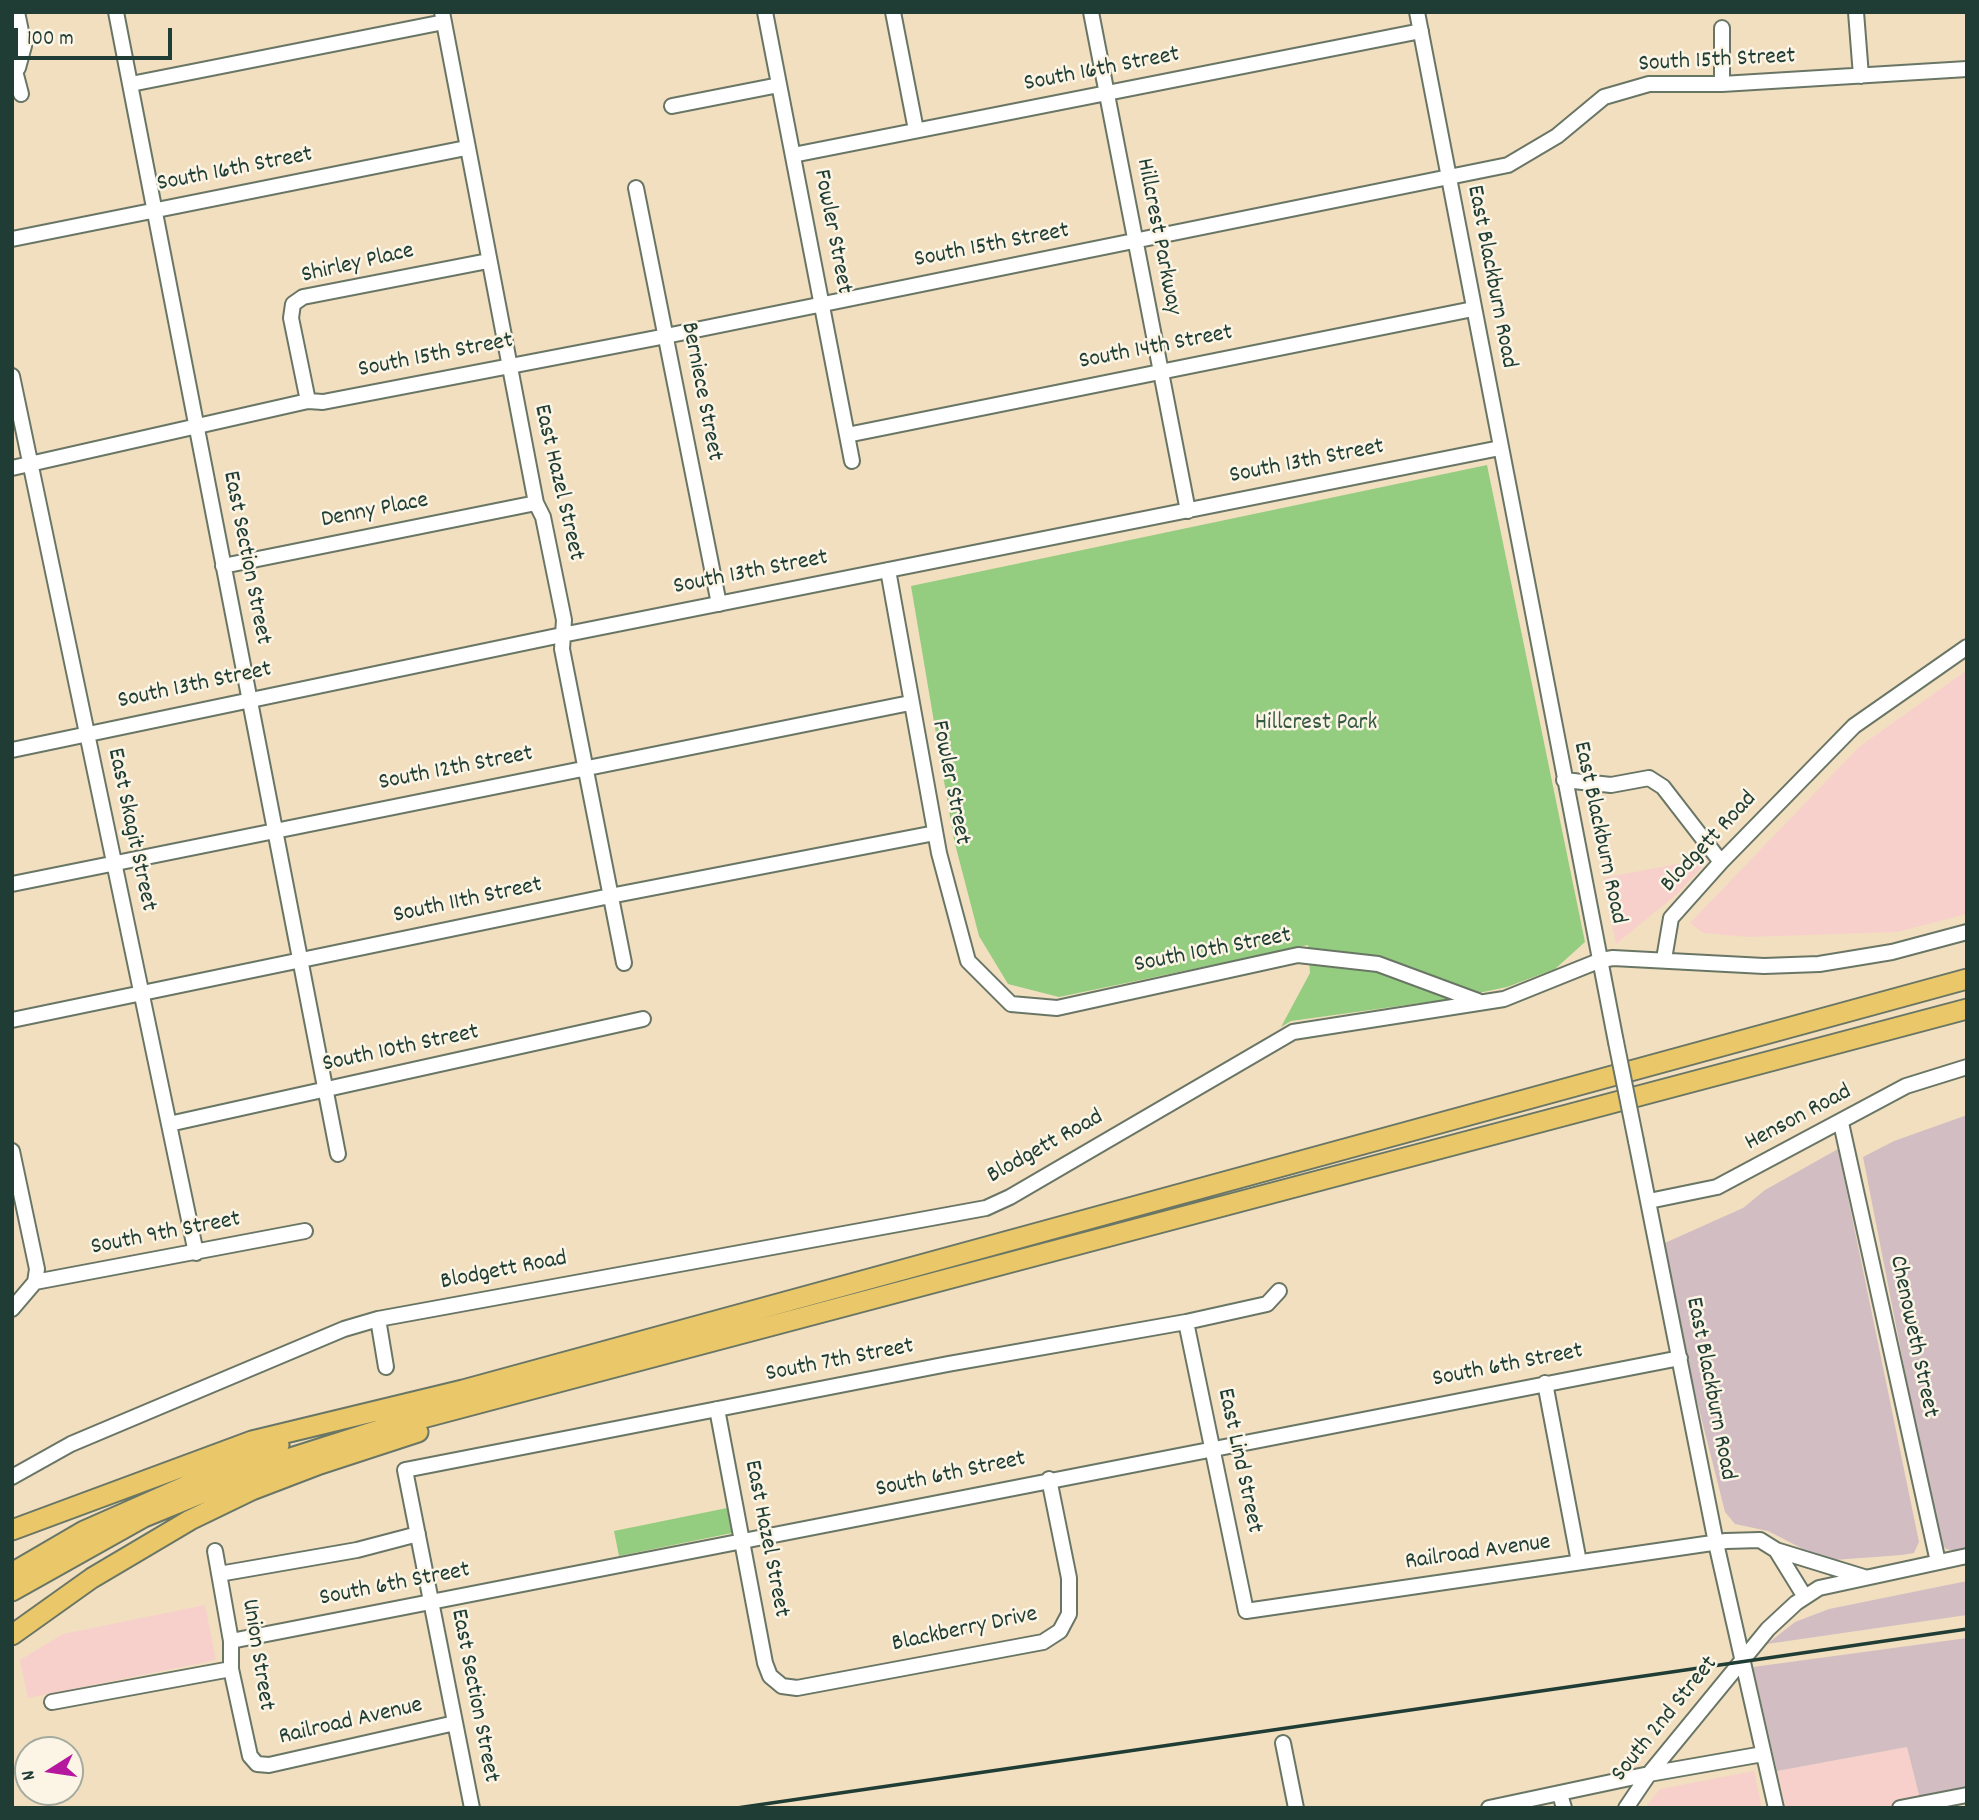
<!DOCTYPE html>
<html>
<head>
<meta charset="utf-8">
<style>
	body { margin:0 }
	#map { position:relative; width:1979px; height:1820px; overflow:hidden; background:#f2dfc0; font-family:Dekko,sans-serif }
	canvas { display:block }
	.frame { position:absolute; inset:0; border:14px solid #1f3d34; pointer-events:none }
	.north { position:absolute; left:14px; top:1736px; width:70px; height:70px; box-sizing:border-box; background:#fcf5e5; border:2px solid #a4ab9e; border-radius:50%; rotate:258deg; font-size:19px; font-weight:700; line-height:28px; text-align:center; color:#1f3d34 }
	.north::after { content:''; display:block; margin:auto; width:24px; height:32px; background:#b5179e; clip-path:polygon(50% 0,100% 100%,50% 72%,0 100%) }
	.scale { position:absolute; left:14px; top:28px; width:158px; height:32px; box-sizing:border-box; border:4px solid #1f3d34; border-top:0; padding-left:9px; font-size:21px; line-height:24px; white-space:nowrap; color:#1f3d34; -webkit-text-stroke:5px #fcf5e5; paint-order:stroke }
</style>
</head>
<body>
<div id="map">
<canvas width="1979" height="1820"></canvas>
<div class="frame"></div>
<div class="north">N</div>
<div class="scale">100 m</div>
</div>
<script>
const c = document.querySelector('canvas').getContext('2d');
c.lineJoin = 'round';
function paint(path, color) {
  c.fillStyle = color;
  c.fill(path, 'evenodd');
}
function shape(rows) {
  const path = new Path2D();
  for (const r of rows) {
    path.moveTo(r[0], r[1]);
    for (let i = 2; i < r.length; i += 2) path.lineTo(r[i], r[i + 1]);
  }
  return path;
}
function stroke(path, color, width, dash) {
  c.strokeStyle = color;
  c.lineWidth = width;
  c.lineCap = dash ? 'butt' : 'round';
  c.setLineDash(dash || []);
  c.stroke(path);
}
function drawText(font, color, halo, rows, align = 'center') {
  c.font = font + ' Dekko,sans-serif';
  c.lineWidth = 5;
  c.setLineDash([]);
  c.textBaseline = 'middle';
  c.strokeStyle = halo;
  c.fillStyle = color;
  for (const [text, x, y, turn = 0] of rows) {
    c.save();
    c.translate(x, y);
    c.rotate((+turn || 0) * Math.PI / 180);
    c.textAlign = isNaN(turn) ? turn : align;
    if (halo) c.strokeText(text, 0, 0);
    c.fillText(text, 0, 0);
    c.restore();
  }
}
const built = shape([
	[1967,670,1967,914,1897,932,1748,937,1703,933,1690,923,1859,747],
	[1708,858,1708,861,1676,895,1616,944,1603,878],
	[205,1605,216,1660,28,1698,20,1660,63,1634],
	[1907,1747,1920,1799,1879,1808,1786,1808,1777,1771],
	[1754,1771,1762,1808,1645,1808,1660,1789]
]);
const industrial = shape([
	[1967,1115,1967,1551,1960,1552,1946,1549,1938,1540,1863,1157,1894,1141],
	[1838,1149,1919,1542,1914,1553,1902,1555,1834,1560,1803,1549,1768,1531,1735,1524,1725,1512,1658,1246,1743,1208,1765,1190],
	[1967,1581,1967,1615,1767,1644,1795,1622,1829,1609],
	[1967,1638,1967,1790,1920,1799,1907,1747,1777,1771,1753,1667]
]);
const green = shape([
	[1487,465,1585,942,1555,969,1507,987,1450,999,1291,1021,1281,1027,1310,973,1308,945,1059,997,1008,984,979,936,954,840,911,586],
	[727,1508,732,1533,619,1556,614,1531]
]);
const minor = shape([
	[116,12,338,1154],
	[442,12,536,503,543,517,564,620,562,649,624,963],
	[765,12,852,461],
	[893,12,916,130],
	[1091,12,1188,511],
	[1417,12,1616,1042],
	[1856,12,1861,76],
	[1722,28,1722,84],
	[15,71,21,94],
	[12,72,18,68,24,46,17,12],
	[131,84,444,22],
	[672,106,779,85],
	[793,155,1421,31],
	[636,188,719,604],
	[12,239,466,148],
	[12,376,196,1253],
	[308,401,291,318,293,304,303,297,488,261],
	[847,435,1473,309],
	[12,468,308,401,323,402,656,338,1508,165,1557,136,1604,97,1649,84,1722,84,1967,69],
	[223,566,536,503],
	[888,570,939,853,968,961,1011,1004,1057,1008,1298,955,1378,964,1478,1001],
	[12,750,557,636,1500,448],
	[1564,780,1611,785,1649,778,1663,787,1721,862],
	[12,884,910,703],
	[1664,959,1671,918,1721,862,1854,726,1967,647],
	[12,1020,610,896,935,833],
	[1841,1123,1938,1562],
	[169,1124,643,1019],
	[1636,1141,1716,1543,1776,1808],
	[12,1151,37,1269,35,1282,12,1309],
	[1649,1201,1717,1187,1906,1086,1967,1067],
	[35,1282,305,1231],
	[378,1319,386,1367],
	[1186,1322,1246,1611,1726,1541,1760,1540,1776,1550,1864,1577],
	[1545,1383,1579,1562],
	[717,1409,765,1663,770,1676,782,1686,797,1688,1043,1642,1060,1631,1069,1614,1069,1578,1049,1479],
	[12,1477,71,1444,344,1329,378,1319,986,1208,1010,1197,1293,1032,1504,999,1601,960,1613,958,1764,966,1819,964,1892,952,1967,932],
	[1776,1550,1805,1597],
	[215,1551,231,1641,231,1669,250,1756,257,1764,269,1765,455,1723],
	[219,1574,357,1550,418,1534],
	[231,1641,1680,1358],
	[52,1702,231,1669],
	[1283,1743,1296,1808],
	[1560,1794,1564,1808],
	[472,1808,405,1470,948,1364,1186,1322,1267,1304,1279,1291],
	[1489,1808,1649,1774,1763,1754],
	[1626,1808,1649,1774,1768,1629,1796,1603,1819,1588,1967,1556],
	[1900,1808,1967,1795]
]);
const highway = shape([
	[12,1530,252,1441,463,1390,1967,979],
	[12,1573,84,1531,279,1445],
	[12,1591,144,1517,278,1462,385,1428,1967,1009],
	[12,1635,92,1578,190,1520,252,1490,320,1464,418,1432]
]);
const rail = shape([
	[737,1808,1967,1629]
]);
const minorBridge = shape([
	[1616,1042,1636,1141]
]);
const streetNames = [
	["South 15th Street",1717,62,-3],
	["South 16th Street",1102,71,-11],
	["South 16th Street",235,171,-11],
	["Fowler Street",831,232,79],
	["Hillcrest Parkway",1157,237,79],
	["South 15th Street",992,247,-11],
	["Shirley Place",358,265,-13],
	["East Blackburn Road",1490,277,79],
	["South 14th Street",1156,349,-11],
	["South 15th Street",436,357,-11],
	["Berniece Street",700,392,79],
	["South 13th Street",1307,463,-11],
	["East Hazel Street",557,483,77],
	["Denny Place",375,512,-11],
	["East Section Street",245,558,79],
	["South 13th Street",751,574,-11],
	["South 13th Street",195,687,-12],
	["South 12th Street",456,770,-11],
	["Fowler Street",949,783,79],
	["East Skagit Street",130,830,78],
	["East Blackburn Road",1598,833,78],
	["Blodgett Road",1710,843,-47],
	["South 11th Street",468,902,-12],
	["South 10th Street",1213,952,-11],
	["South 10th Street",401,1050,-12],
	["Henson Road",1799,1119,-28],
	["Blodgett Road",1046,1148,-29],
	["South 9th Street",166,1235,-11],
	["Blodgett Road",504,1272,-11],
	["Chenoweth Street",1912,1337,78],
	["South 7th Street",840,1362,-11],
	["South 6th Street",1508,1367,-11],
	["East Blackburn Road",1709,1389,79],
	["East Lind Street",1238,1461,78],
	["South 6th Street",951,1476,-12],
	["East Hazel Street",765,1539,79],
	["Railroad Avenue",1478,1554,-8],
	["South 6th Street",395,1586,-11],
	["Blackberry Drive",965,1631,-12],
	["Union Street",256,1655,81],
	["East Section Street",473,1696,79],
	["South 2nd Street",1666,1720,-51],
	["Railroad Avenue",351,1723,-13]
];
const parkNames = [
	["Hillcrest Park",1316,725]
];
paint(built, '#f7d0cb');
paint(industrial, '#d2bec2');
paint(green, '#94cc80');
stroke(minor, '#697665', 18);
stroke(highway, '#697665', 23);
stroke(minor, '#fff', 14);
stroke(highway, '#eac769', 19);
stroke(rail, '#1f3d34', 3.5);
stroke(minorBridge, '#697665', 18, []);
stroke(minorBridge, '#fff', 14);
drawText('24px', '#1f3d34', '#fcf5e5', streetNames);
drawText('24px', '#365a43', '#fcf5e5', parkNames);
</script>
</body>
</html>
